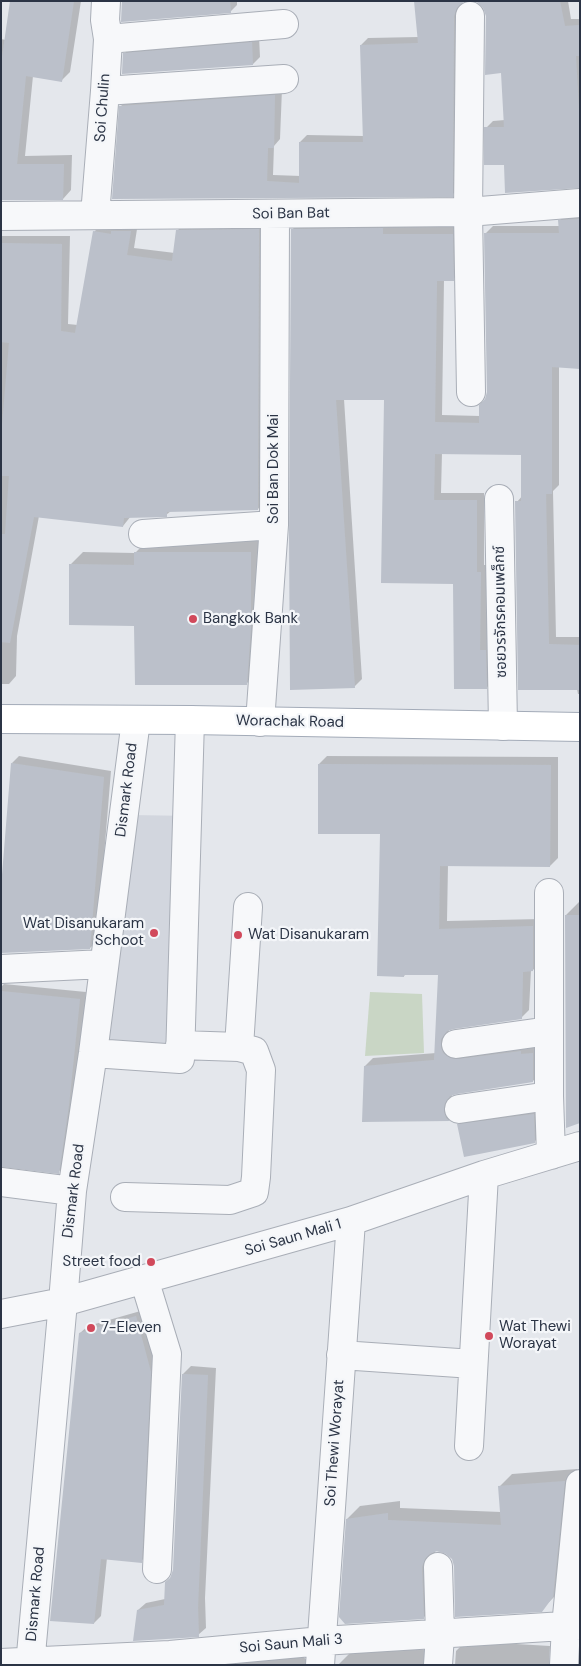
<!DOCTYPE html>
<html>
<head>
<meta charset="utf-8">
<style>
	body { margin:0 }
	#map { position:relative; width:581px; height:1666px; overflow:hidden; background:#e4e7ec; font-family:"DM Sans",sans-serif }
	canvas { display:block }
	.frame { position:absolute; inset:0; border:2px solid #2b3445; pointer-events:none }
</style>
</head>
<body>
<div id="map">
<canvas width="581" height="1666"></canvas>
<div class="frame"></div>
</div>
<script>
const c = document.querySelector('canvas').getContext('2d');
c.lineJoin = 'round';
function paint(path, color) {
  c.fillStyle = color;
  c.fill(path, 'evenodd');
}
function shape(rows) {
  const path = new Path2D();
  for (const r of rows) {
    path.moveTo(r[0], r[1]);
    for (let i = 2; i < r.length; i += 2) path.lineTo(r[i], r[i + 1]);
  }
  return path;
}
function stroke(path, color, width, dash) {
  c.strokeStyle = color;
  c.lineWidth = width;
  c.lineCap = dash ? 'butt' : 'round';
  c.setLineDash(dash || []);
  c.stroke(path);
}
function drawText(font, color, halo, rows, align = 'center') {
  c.font = font + ' "DM Sans","Noto Sans Thai",sans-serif';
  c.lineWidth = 4.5;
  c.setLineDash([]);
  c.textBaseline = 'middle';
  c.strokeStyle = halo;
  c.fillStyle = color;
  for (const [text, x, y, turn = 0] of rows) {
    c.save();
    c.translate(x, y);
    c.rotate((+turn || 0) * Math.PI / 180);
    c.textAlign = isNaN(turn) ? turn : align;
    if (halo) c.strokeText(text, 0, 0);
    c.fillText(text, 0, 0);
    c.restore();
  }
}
const built = shape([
	[131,815,192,816,185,1054,108,1049]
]);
const green = shape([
	[370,992,422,994,424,1053,365,1056]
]);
const shadow = shape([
	[12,1,81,1,70,72,62,80,33,76,25,156,72,155,71,190,63,199,1,199,1,39,6,40],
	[123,1,237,1,237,5,230,12],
	[463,1,461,8,459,188,452,195,113,198,121,106,128,99,282,89,280,139,274,146,273,175,301,176,300,142,307,135,364,136,361,45,368,38,418,37],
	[477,1,568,1,571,19,580,19,580,186,505,163,486,128,493,121,505,120,503,72,485,8],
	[259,36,260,57,253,64,124,54,131,47],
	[580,212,580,367,559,366,559,485,553,491,556,637,580,637,580,694,578,694,577,689,519,689,517,502,523,495,523,454,442,453,441,493,484,493,484,565,488,565,487,643,493,643,494,681,486,688,455,583,385,399,344,399,362,679,354,687,292,230,299,222,390,221,390,227,460,227,461,272,453,279,444,280,442,415,480,416,488,392,485,234,493,226,559,226,559,221,567,213],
	[267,222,266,501,258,509,171,511,166,515,131,516,123,526,39,516,17,636,16,676,9,684,1,684,1,236,70,236,68,324,78,325,94,232,102,224,138,223,134,248,175,253,177,231,185,223],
	[263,539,259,671,246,684,136,625,70,565,83,552,135,553,148,540],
	[19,756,111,771,97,941,90,948,12,763],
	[327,756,558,757,558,858,550,866,448,865,447,921,541,919,541,962,533,970,531,970,529,1010,521,1018,449,1029,448,1037,541,1045,541,1073,533,1081,452,1094,451,1102,458,1113,450,1120,363,1121,365,1066,373,1058,436,1053,439,974,406,974,404,976,382,833,319,764],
	[579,902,580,902,580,1122,566,915],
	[4,984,86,992,76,1097,66,1165,58,1172,1,1165,1,987],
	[544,1104,545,1131,534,1142,459,1124,469,1114],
	[144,1310,157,1364,149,1554,141,1561,107,1558,101,1616,94,1623,80,1333,88,1326],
	[191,1366,216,1368,205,1598,206,1628,198,1635,138,1610,146,1603,165,1599,174,1570,183,1374],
	[577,1469,566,1583,554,1597,541,1610,455,1566,453,1559,446,1552,435,1551,436,1605,423,1618,347,1519,360,1506,400,1501,400,1508,501,1512,499,1487,512,1474],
	[466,1641,550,1646,549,1665,455,1665,456,1651],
	[356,1647,432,1650,436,1665,338,1665],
	[295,1650,308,1661,307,1665,135,1665]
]);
const building = shape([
	[10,1,74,1,62,82,26,76,17,164,64,164,63,200,1,200,1,64],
	[122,1,230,1,231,13,121,22],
	[414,1,466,1,462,3,457,8,454,16,453,197,112,199,119,106,275,95,274,148,268,148,267,181,299,183,299,142,363,142,360,45,418,43],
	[474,1,560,1,565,26,580,25,580,56,576,56,580,128,580,188,505,193,504,165,484,165,484,127,504,127,501,73,485,75,486,16,483,8,478,3],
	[252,42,253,65,122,74,123,53],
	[580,219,580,369,552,367,552,494,546,494,549,644,580,645,580,690,518,690,515,501,521,501,521,455,435,454,434,500,477,500,477,572,481,572,480,650,486,650,487,689,454,689,453,584,381,583,384,400,336,400,355,688,290,690,289,536,291,229,383,228,383,234,453,234,454,281,437,281,435,422,479,423,479,405,485,399,487,392,484,233,559,233,558,220],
	[259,229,258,510,167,512,167,517,124,518,123,527,34,517,10,643,1,642,1,534,5,534,9,476,1,476,1,437,9,343,1,342,1,243,62,244,61,331,75,333,93,231,111,234,111,231,131,231,127,255,172,261,176,230],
	[134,552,251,552,251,627,247,685,135,685,134,626,69,625,69,564,134,565],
	[11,763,104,777,90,949,1,953,1,887],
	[318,764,551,765,550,867,440,866,439,929,533,926,533,971,523,972,522,1019,454,1029,447,1031,441,1039,441,1047,443,1053,450,1058,458,1059,521,1051,521,1054,533,1053,533,1082,457,1094,450,1096,445,1103,444,1111,446,1118,450,1121,362,1122,364,1066,434,1060,438,975,404,975,404,977,377,976,380,834,318,834],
	[565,915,580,915,580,1123,566,1128],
	[1,991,80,999,69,1105,59,1174,1,1167],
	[534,1114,535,1143,464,1157,457,1124],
	[136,1316,151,1372,142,1563,101,1559,94,1624,50,1621,79,1333],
	[182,1374,208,1375,198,1607,199,1637,133,1641,137,1610,164,1605,165,1582,170,1578,173,1570],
	[565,1481,553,1597,542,1612,455,1617,454,1566,452,1559,446,1554,437,1551,430,1554,425,1559,422,1567,424,1619,345,1624,339,1617,346,1519,388,1513,388,1520,501,1525,498,1486]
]);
const minor = shape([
	[470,16,468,212,471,392],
	[108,39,284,24],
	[105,91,284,79],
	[95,215,105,91,108,39,105,20,106,1],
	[1,216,468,212,580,203],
	[499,499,503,726],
	[143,534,274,525],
	[260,722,274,525,275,214],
	[549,893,549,1096,551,1155],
	[1,969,104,964],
	[456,1044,549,1031],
	[239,1047,248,907],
	[93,1053,180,1059,190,720],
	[459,1109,549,1096],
	[1,1182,72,1191],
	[125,1197,230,1200,254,1192,256,1177,261,1070,254,1051,239,1047,180,1045],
	[144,1279,167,1354,157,1569],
	[1,1314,63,1302,351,1221,484,1175,580,1146],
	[341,1355,473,1364],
	[469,1446,484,1175],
	[438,1567,440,1635,438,1665],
	[1,1663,170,1655,322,1641,580,1625],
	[30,1665,63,1302,72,1191,93,1053,136,720],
	[320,1665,351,1221],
	[564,1665,566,1626,580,1484]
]);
const major = shape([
	[1,719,190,720,580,727]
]);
const markers = [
	[193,619,5,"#d1495b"],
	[154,933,5,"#d1495b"],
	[238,935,5,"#d1495b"],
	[151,1262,5,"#d1495b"],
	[91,1328,5,"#d1495b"],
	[489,1336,5,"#d1495b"]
];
const streetNames = [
	["Soi Chulin",103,108,-86],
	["Soi Ban Bat",291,214,-1],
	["Soi Ban Dok Mai",274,469,-90],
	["ซอยวรจักรคอมเพล็กซ์",501,612,-91],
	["Worachak Road",290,722,1],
	["Dismark Road",127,790,-83],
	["Dismark Road",74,1191,-83],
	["Soi Saun Mali 1",293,1238,-16],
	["Soi Thewi Worayat",335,1443,-86],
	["Dismark Road",36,1594,-85],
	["Soi Saun Mali 3",291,1644,-5]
];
const poiNames = [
	["Bangkok Bank",203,619],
	["Wat Disanukaram",144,924,"right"],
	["Schoot",144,941,"right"],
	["Wat Disanukaram",248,935],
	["Street food",141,1262,"right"],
	["Wat Thewi",499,1327],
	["Worayat",499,1344],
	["7-Eleven",101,1328]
];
paint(built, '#d2d6de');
paint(green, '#c9d6c5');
paint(shadow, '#0003');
paint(building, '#bbc0ca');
stroke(minor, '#a9aeb7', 30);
stroke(major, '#a3abb8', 30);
stroke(minor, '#f7f8fa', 28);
stroke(major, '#fff', 28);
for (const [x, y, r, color] of markers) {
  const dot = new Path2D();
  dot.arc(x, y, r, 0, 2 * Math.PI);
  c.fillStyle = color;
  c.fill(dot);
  stroke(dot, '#f4f6f9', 2);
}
drawText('15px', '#2b3445', '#f4f6f9', streetNames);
drawText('15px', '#2b3445', '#f4f6f9', poiNames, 'left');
</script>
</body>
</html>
